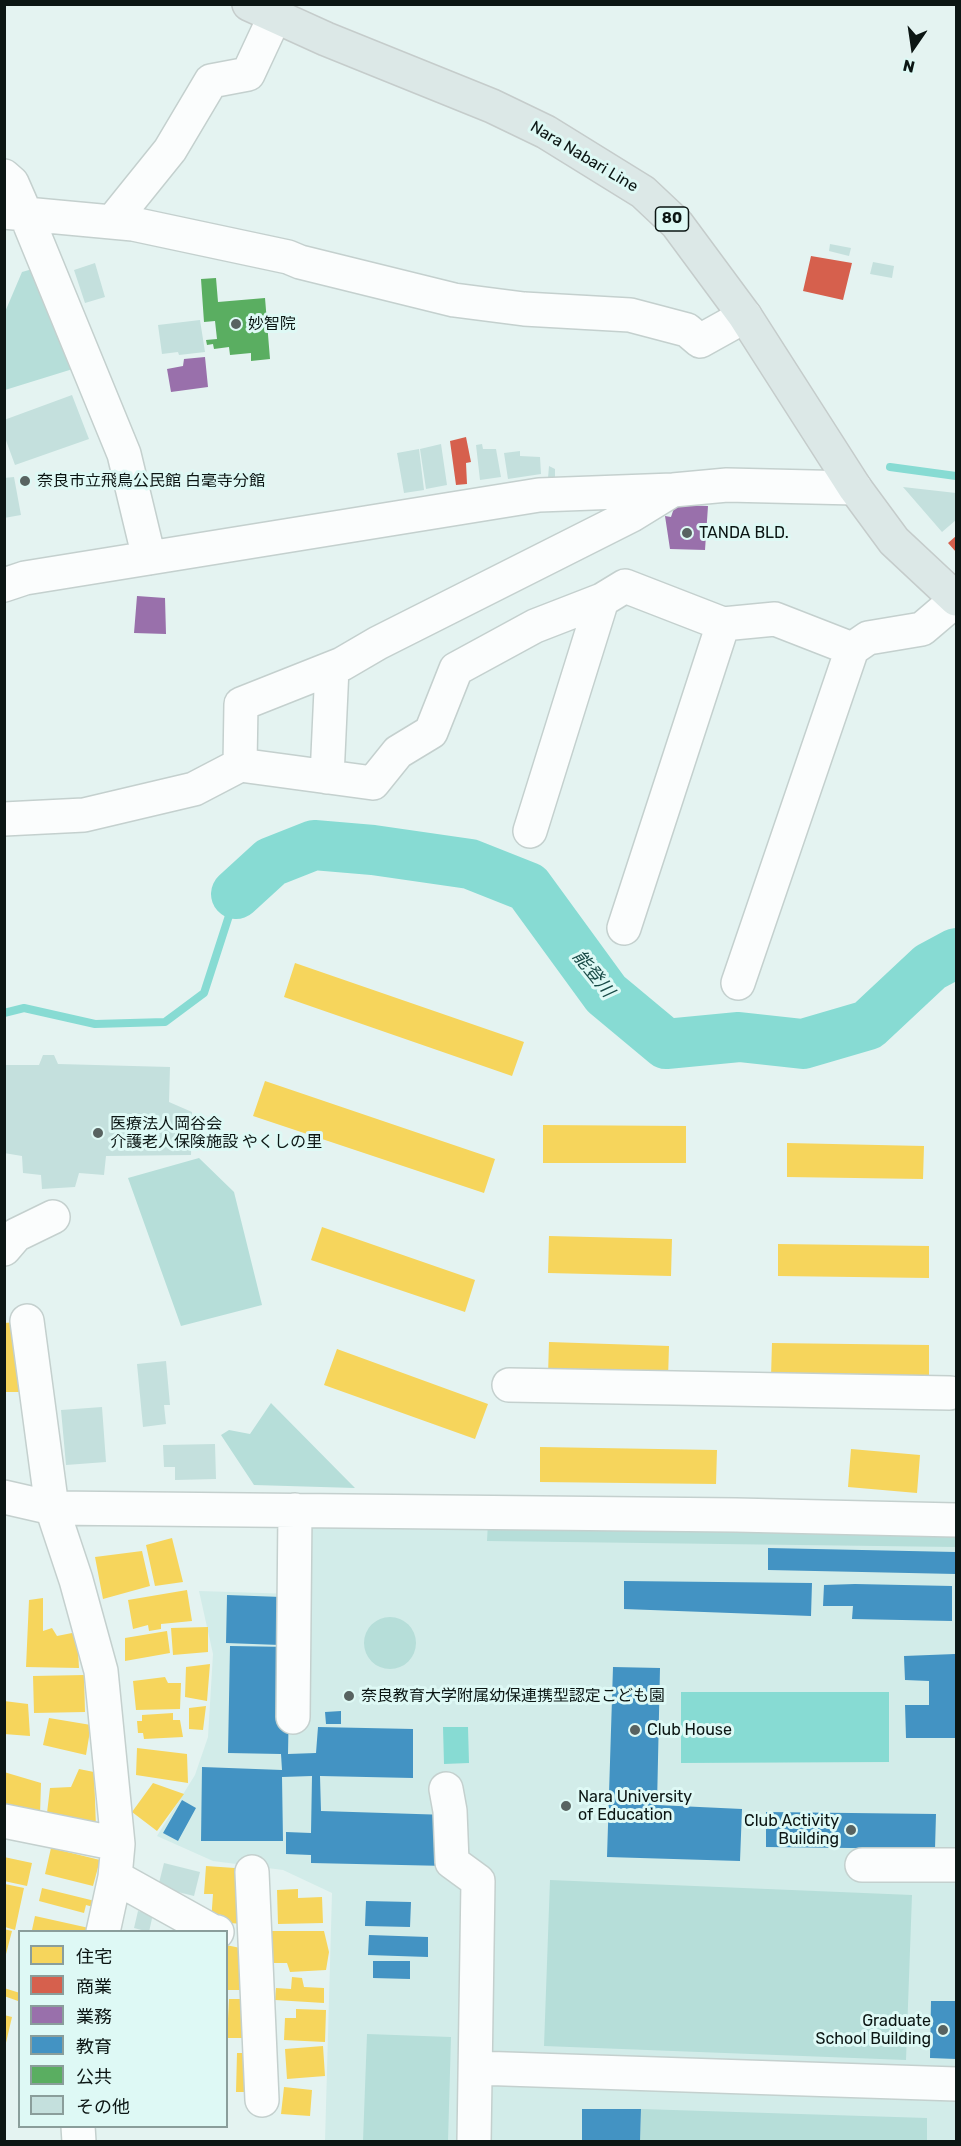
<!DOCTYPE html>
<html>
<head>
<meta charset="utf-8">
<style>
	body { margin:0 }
	#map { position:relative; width:961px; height:2146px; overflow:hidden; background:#e4f3f1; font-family:Rubik,"Noto Sans JP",sans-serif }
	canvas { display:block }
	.frame { position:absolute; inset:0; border:6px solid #0c1614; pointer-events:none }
	.legend { position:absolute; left:18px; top:1930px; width:210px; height:198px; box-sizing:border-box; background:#def9f5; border:2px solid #8a9e9b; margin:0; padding:8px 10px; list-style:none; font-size:18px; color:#0c1614 }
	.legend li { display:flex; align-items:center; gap:12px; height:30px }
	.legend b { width:30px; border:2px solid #8a9e9b }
	.north { position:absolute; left:883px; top:18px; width:60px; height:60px; -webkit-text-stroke:4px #def9f5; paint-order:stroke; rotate:193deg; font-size:16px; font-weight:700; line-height:24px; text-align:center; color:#0c1614 }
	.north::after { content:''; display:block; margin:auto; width:21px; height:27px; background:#0c1614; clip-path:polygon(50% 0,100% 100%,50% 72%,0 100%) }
</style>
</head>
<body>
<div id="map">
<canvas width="961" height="2146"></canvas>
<div class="frame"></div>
<ul class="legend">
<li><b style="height:16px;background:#f6d55c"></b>住宅</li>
<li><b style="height:16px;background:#d6604d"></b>商業</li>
<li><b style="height:16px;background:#9970ab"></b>業務</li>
<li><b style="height:16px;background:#4393c3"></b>教育</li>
<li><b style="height:16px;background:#5aae61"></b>公共</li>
<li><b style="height:16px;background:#c4e0dd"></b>その他</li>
</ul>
<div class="north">N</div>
</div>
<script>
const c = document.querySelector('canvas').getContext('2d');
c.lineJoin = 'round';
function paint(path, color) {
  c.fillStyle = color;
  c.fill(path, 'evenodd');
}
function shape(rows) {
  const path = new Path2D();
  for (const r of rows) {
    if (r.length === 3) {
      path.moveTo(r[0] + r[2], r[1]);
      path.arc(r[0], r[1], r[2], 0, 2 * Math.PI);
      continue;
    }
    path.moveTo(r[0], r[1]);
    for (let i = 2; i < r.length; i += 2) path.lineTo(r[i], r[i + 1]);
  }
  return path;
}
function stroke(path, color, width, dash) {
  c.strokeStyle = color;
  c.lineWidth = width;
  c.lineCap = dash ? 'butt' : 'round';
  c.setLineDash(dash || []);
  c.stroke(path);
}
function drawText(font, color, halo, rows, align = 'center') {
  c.font = font + ' Rubik,"Noto Sans JP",sans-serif';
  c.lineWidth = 6;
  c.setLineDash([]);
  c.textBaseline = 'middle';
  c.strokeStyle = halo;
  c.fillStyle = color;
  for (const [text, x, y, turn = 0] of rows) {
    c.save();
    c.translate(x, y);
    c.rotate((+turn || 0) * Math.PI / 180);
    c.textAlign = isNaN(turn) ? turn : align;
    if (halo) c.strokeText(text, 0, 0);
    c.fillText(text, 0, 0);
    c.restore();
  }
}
const built = shape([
	[295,1519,956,1529,956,2141,325,2141,332,1893,283,1870,213,1861,157,1836,195,1775,208,1737,213,1654,199,1591,294,1594]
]);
const green = shape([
	[36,268,76,368,5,390,5,312,22,272],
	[199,1158,234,1192,262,1305,181,1326,128,1178],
	[271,1403,355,1488,254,1485,221,1435,229,1430,250,1434],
	[488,1522,956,1529,956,1547,487,1541],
	[390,1643,26],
	[550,1880,912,1895,906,2060,544,2046],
	[367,2034,451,2037,448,2141,363,2141],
	[641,2109,927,2118,927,2141,640,2142]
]);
const water = shape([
	[681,1692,889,1692,889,1762,681,1763],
	[443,1727,468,1727,469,1763,444,1764]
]);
const homes = shape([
	[295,963,524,1042,512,1076,284,997],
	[265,1081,495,1159,484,1193,253,1116],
	[543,1125,686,1126,686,1163,543,1163],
	[787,1143,924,1146,923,1179,787,1177],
	[322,1227,475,1280,465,1312,311,1260],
	[549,1236,672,1239,671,1276,548,1273],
	[778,1244,929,1246,929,1278,778,1276],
	[18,1322,15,1345,19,1392,4,1392,4,1323],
	[549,1342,669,1346,668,1379,548,1375],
	[772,1343,929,1345,929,1379,771,1377],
	[337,1349,488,1404,475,1439,324,1385],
	[540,1447,717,1450,716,1484,540,1482],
	[851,1449,920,1455,917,1493,848,1487],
	[172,1538,183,1582,155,1586,146,1545],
	[142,1551,150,1586,103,1599,95,1557],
	[187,1590,192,1621,161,1624,161,1629,149,1631,148,1625,133,1629,128,1600],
	[43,1598,43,1631,52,1628,57,1636,77,1632,79,1668,26,1667,29,1600],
	[208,1627,208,1652,173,1655,171,1628],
	[167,1631,170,1653,125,1661,125,1638],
	[210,1664,207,1701,185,1697,186,1667],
	[84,1675,85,1712,34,1713,33,1676],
	[165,1677,168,1683,181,1683,180,1709,136,1710,133,1681],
	[4,1701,28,1704,30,1736,4,1734],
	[206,1706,203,1730,189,1729,189,1708],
	[173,1713,173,1720,180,1720,183,1737,144,1739,143,1733,138,1733,137,1721,142,1721,142,1715],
	[49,1718,91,1725,86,1755,43,1745],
	[137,1748,187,1754,188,1783,136,1775],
	[79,1769,94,1772,96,1828,47,1813,50,1788,71,1787],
	[4,1772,41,1783,40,1815,4,1809],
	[153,1783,184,1794,157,1831,132,1812],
	[51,1848,100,1860,93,1886,45,1874],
	[4,1857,32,1863,27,1886,4,1881],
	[206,1866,249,1869,245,1924,211,1922,213,1894,204,1894],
	[5,1884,24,1888,15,1930,5,1927],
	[42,1888,95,1901,93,1907,86,1905,84,1913,39,1901],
	[298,1889,298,1898,322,1897,323,1923,278,1924,277,1890],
	[35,1916,89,1928,89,1932,32,1930],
	[4,1929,12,1931,5,1958,4,1958],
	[268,1931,324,1931,329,1952,326,1970,290,1972,287,1963,268,1963],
	[226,1945,250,1950,250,1990,226,1990],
	[292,1977,302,1978,304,1987,324,1988,324,2003,275,2000,276,1988,291,1989],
	[4,1988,20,1993,18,2001,4,1996],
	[229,1999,245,1999,255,2038,227,2038],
	[296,2009,326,2010,325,2042,284,2040,285,2018,296,2018],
	[4,2015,12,2017,5,2047,4,2047],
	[323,2046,325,2076,287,2079,285,2049],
	[237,2053,257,2053,255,2092,236,2092],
	[284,2087,312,2090,310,2116,281,2114]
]);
const shops = shape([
	[811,256,852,263,843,300,803,291],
	[466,437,471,462,466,463,467,484,456,485,450,441],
	[956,536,956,552,948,543]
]);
const offices = shape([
	[205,357,208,387,171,392,167,369,183,366,184,359],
	[675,505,708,506,705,550,670,549,665,516,671,517],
	[137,596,165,598,166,634,134,633]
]);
const schools = shape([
	[768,1548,956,1552,956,1574,768,1570],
	[624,1581,812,1583,811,1616,624,1609],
	[855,1584,952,1586,952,1621,852,1619,853,1606,823,1606,824,1585],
	[227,1595,281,1597,280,1645,226,1643],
	[230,1646,290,1647,288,1754,316,1753,318,1727,413,1729,413,1778,320,1776,321,1811,448,1815,447,1866,311,1863,311,1855,286,1854,286,1832,311,1833,312,1776,282,1777,283,1841,201,1841,202,1767,282,1770,281,1754,228,1753],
	[955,1654,955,1738,906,1738,905,1705,929,1705,929,1681,905,1680,904,1656],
	[613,1667,660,1668,657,1805,742,1809,740,1861,607,1857],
	[341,1711,341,1724,326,1724,325,1712],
	[182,1800,196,1808,178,1841,163,1833],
	[766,1812,936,1814,935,1849,766,1847],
	[366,1901,411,1902,410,1927,365,1926],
	[369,1935,428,1937,428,1957,368,1955],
	[373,1961,410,1961,410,1979,373,1978],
	[931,2001,956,2001,956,2059,930,2058],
	[582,2109,641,2109,640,2142,582,2142]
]);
const public = shape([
	[216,278,218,302,265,298,270,359,251,361,251,353,230,355,229,347,214,349,213,344,207,345,206,340,217,339,215,321,204,322,201,279]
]);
const stream = shape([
	[890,467,956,476],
	[4,1013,24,1008,95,1024,165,1022,204,993,236,894]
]);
const river = shape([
	[236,894,271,862,314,845,373,850,470,864,528,887,606,994,666,1044,739,1037,803,1044,868,1025,930,967,956,953]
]);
const building = shape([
	[830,244,851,248,849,256,829,251],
	[873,262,894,266,892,278,870,274],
	[95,263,105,297,85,303,74,270],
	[200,320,205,352,179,355,178,352,162,354,158,325],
	[72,395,89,439,15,465,4,435,4,420],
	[441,444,447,485,426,489,420,449],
	[482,444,483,449,496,449,501,477,480,480,476,445],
	[419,449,424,490,404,493,397,453],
	[520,451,520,456,540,457,541,474,508,479,504,453],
	[549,466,555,469,555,479,548,478],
	[14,477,21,515,4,518,4,478],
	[903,487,956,493,956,520,942,532],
	[43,1055,54,1055,58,1064,170,1067,169,1102,192,1112,191,1155,106,1156,104,1175,79,1173,75,1187,42,1189,41,1175,23,1173,22,1156,4,1153,4,1065,39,1065],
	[166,1361,170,1405,164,1405,166,1424,143,1427,137,1364],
	[102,1407,106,1462,66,1465,61,1410],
	[215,1444,216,1479,175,1480,175,1467,164,1467,163,1445],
	[164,1863,200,1872,194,1896,158,1887],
	[138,1911,153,1914,149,1932,134,1928]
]);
const minor = shape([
	[4,176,12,183,26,215,124,454,149,558],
	[4,212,133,224,288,257,300,262,454,300,524,309,630,315,687,330,700,341,745,316],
	[112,222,170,150,211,81,248,74,275,16],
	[4,585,25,578,539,495,673,490,727,485,855,488],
	[240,765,241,704,342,664,378,643,632,515,671,491],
	[327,777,332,668],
	[4,819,84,815,194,789,240,765,373,783,398,752,431,732,456,669,535,626,602,600],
	[530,831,602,600,625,586,723,624],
	[624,928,723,624,775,619,852,649],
	[738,983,852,649,868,638,922,629,956,600],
	[4,1249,16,1235,53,1217],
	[27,1321,52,1508,76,1580,101,1671,118,1844,115,1877,103,1932],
	[509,1385,950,1393],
	[4,1497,52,1508,736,1515,956,1520],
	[293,1717,295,1510],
	[446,1789,450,1811,452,1862,478,1881,474,2142],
	[4,1821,118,1844],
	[862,1865,956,1865],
	[252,1872,262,2100],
	[115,1877,212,1931,217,1932],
	[476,2068,956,2084],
	[78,2126,79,2142]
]);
const major = shape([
	[249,4,326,39,492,106,546,132,643,192,677,224,745,316,855,488,894,541,956,599]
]);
const markers = [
	[236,324,6,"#586361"],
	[25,481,6,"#586361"],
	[687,533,6,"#586361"],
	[98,1133,6,"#586361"],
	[349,1696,6,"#586361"],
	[635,1730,6,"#586361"],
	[566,1806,6,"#586361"],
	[851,1830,6,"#586361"],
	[943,2030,6,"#586361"]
];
const shields = [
	[672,219,33]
];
const shieldNames = [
	["80",672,219]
];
const streetNames = [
	["Nara Nabari Line",584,157,31]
];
const poiNames = [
	["妙智院",248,324],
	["奈良市立飛鳥公民館 白毫寺分館",37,481],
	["TANDA BLD.",699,533],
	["医療法人岡谷会",110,1124],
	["介護老人保険施設 やくしの里",110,1142],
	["奈良教育大学附属幼保連携型認定こども園",361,1696],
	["Club House",647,1730],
	["Nara University",578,1797],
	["of Education",578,1815],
	["Club Activity",839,1821,"right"],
	["Building",839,1839,"right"],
	["Graduate",931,2021,"right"],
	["School Building",931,2039,"right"]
];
const waterNames = [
	["能登川",593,974,51]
];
paint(built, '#d2ece9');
paint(green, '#b6ded9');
paint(water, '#87dbd3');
paint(homes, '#f6d55c');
paint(shops, '#d6604d');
paint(offices, '#9970ab');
paint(schools, '#4393c3');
paint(public, '#5aae61');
stroke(stream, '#87dbd3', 8);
stroke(river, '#87dbd3', 50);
paint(building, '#c4e0dd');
stroke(minor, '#c4d0ce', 36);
stroke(major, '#c5cccb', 36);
stroke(minor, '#fbfdfd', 33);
stroke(major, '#dce8e7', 33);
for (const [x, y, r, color] of markers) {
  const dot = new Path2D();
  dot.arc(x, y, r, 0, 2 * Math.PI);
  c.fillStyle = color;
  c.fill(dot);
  stroke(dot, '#def9f5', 2);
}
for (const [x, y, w] of shields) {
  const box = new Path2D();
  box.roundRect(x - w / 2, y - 12, w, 24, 4.5);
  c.fillStyle = '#def9f5';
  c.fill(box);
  stroke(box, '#0c1614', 1.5);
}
drawText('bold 15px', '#0c1614', null, shieldNames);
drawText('16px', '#0c1614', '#def9f5', streetNames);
drawText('16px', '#0c1614', '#def9f5', poiNames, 'left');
drawText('italic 18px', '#184a46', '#def9f5', waterNames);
</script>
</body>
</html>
